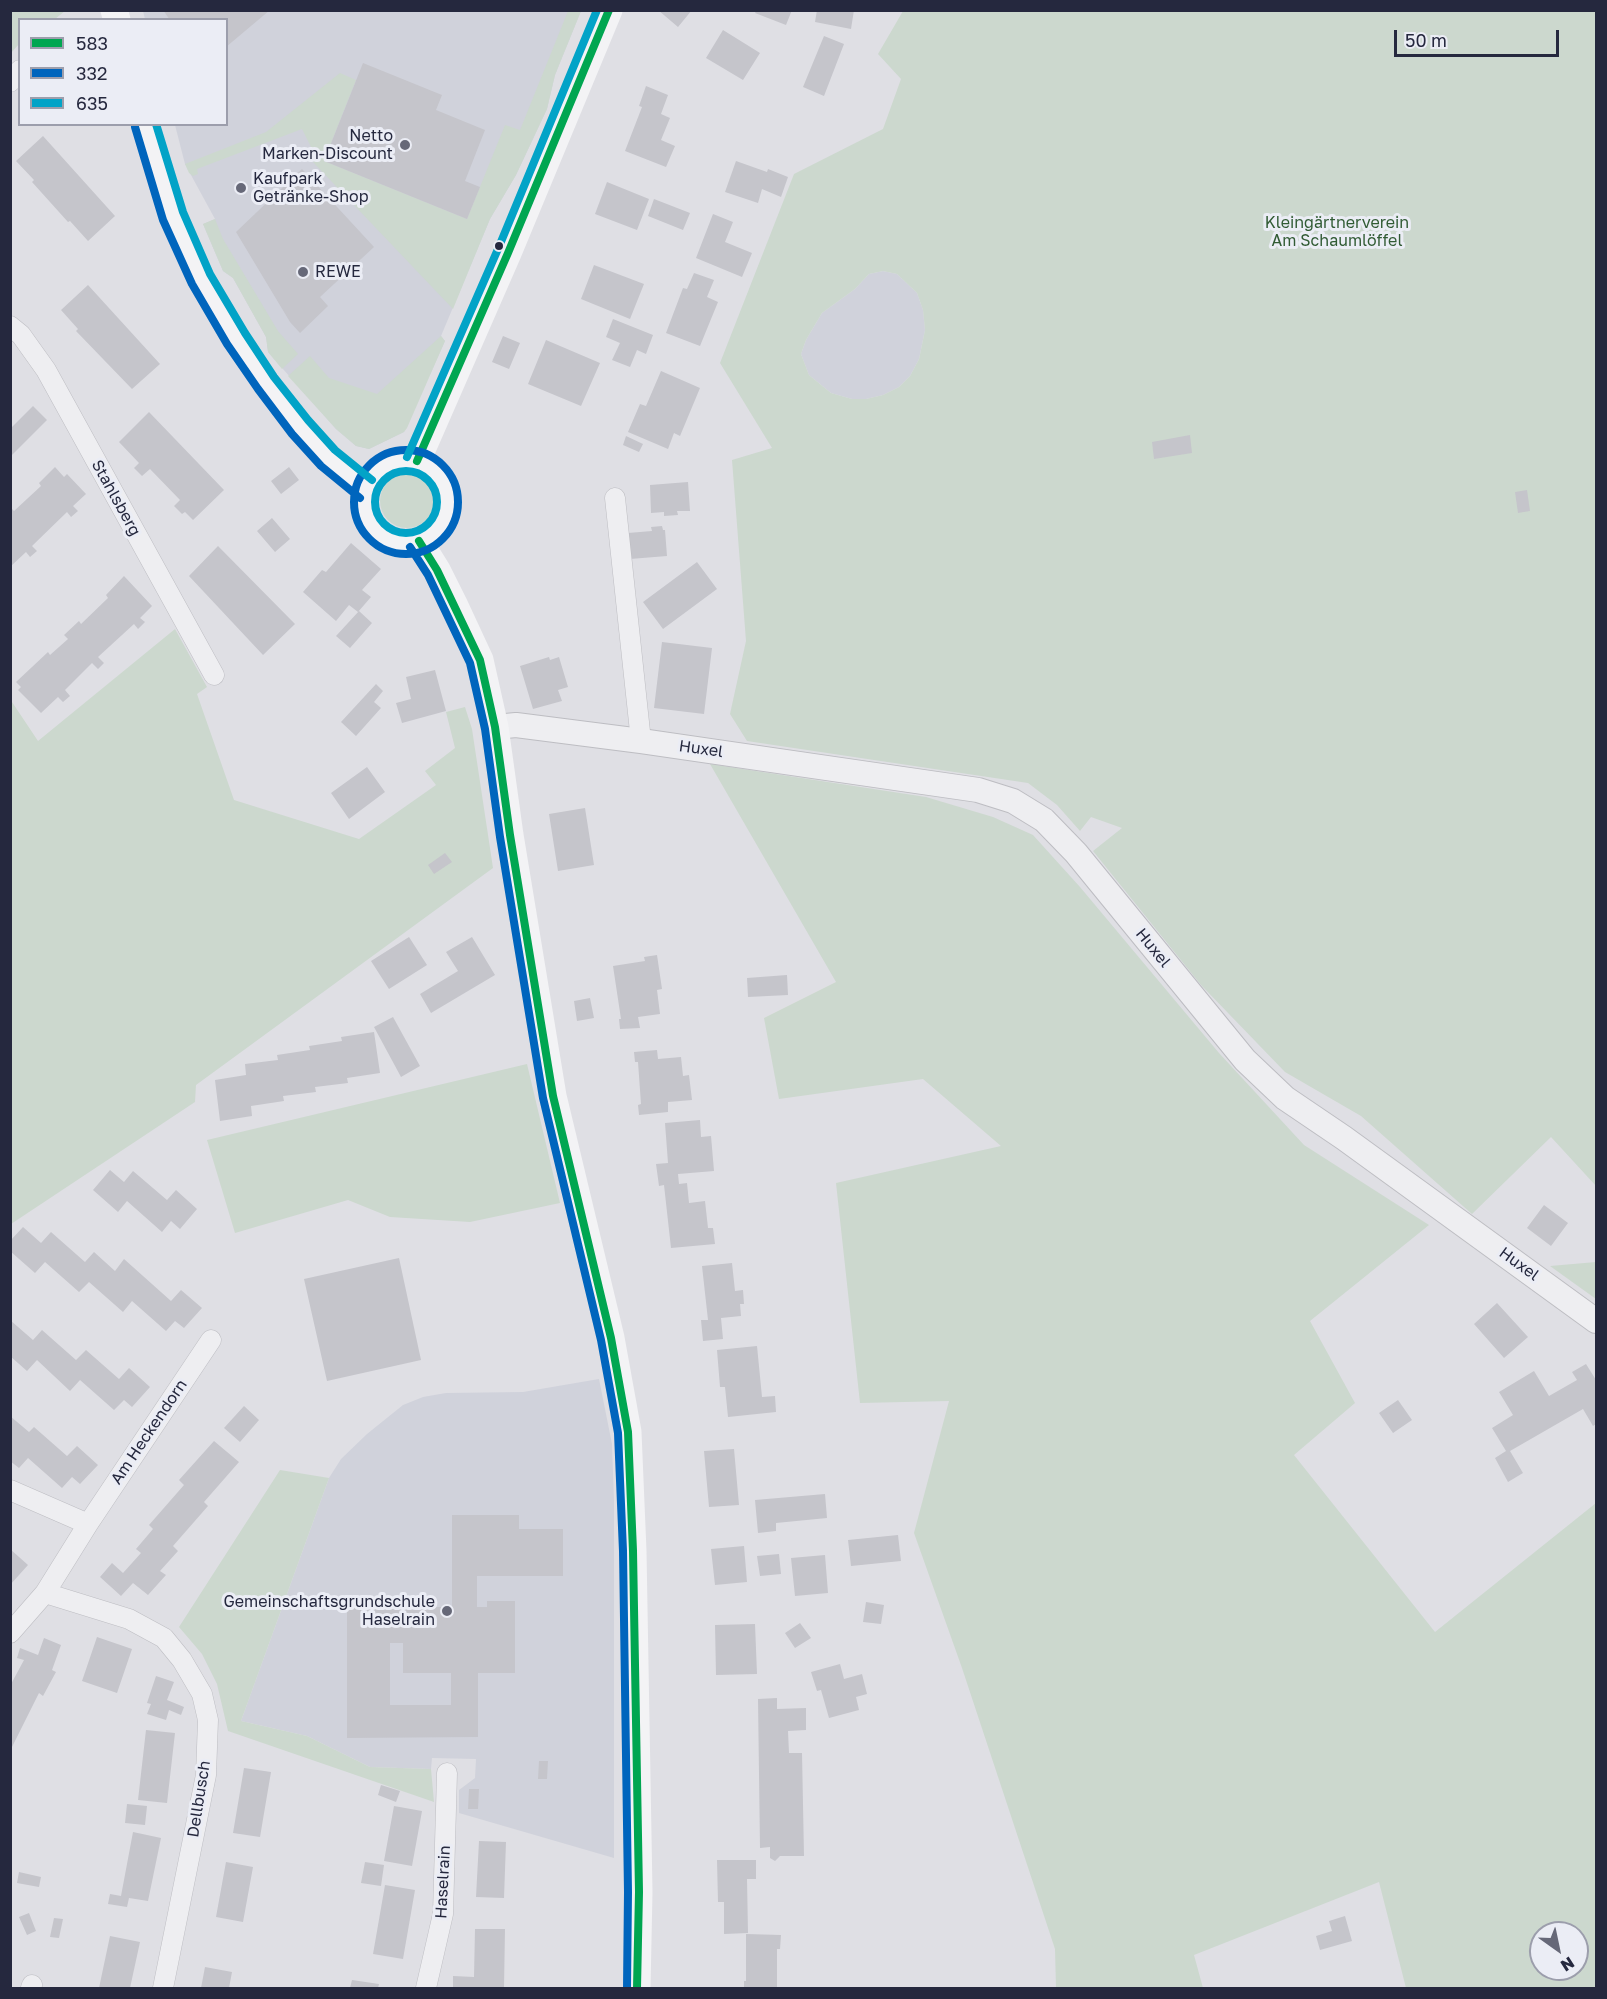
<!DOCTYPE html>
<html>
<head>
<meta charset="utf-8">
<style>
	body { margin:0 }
	#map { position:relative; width:1607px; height:1999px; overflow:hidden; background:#dfdfe4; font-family:"Golos Text",sans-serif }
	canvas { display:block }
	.frame { position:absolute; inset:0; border:12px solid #25283e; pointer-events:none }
	.legend { position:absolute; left:18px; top:18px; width:210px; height:108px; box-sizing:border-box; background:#ebedf5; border:2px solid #9c9eac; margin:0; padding:8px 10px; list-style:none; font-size:18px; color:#25283e }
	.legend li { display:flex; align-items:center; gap:12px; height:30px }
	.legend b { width:30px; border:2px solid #9c9eac }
	.north { position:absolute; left:1529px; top:1921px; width:60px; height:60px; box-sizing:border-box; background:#ebedf5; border:2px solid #9c9eac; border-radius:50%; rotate:147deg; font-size:16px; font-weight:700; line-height:24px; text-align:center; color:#25283e }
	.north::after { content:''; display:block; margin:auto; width:21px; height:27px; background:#666878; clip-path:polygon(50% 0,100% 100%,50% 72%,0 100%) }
	.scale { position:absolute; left:1394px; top:30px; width:165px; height:27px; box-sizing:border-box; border:3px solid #25283e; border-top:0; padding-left:8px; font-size:18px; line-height:21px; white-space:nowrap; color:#25283e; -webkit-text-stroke:4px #ebedf5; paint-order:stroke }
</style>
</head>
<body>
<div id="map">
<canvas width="1607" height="1999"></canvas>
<div class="frame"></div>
<ul class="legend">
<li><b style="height:8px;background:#00a651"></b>583</li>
<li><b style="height:8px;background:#0065bd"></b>332</li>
<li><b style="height:8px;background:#02a3c7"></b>635</li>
</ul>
<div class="north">N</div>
<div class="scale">50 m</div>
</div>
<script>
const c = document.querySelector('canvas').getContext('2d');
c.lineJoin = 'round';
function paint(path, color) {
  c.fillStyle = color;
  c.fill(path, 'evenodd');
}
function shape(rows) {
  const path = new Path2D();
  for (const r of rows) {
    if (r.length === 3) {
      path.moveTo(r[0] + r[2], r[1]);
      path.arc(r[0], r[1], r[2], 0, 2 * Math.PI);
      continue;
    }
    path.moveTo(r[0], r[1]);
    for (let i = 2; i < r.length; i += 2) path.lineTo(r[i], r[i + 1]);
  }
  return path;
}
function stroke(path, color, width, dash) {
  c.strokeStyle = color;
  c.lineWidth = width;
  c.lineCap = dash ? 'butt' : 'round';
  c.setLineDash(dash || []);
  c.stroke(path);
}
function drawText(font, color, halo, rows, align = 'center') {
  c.font = font + ' "Golos Text",sans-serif';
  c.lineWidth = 6;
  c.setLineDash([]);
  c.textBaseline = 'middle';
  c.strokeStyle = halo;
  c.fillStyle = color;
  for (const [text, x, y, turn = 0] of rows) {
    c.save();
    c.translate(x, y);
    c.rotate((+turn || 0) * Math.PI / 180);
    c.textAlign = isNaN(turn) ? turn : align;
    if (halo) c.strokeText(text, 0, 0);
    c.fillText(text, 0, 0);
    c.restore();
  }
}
const built = shape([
	[143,11,581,11,555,75,547,109,516,175,490,219,441,336,445,341,404,432,369,449,356,446,336,429,268,352,266,337,233,278,223,271,203,224,215,219,185,164,175,125,226,124,226,20,145,19],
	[883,271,897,274,917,293,923,310,925,330,919,359,910,376,899,387,883,395,866,399,852,399,831,393,809,375,801,354,806,340,822,313,855,289,869,274],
	[599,1379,612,1444,614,1501,614,1858,459,1813,459,1790,475,1778,476,1759,432,1758,431,1769,370,1767,307,1736,241,1721,329,1478,341,1459,367,1434,403,1405,423,1397,446,1393,523,1392]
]);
const green = shape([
	[11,10,65,10,65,11,55,19,20,20,19,44,11,53],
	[568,11,581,11,555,75,547,109,516,175,490,219,453,309,313,162,317,159,302,129,197,169,198,174,193,176,189,173,185,164,266,132,340,73,356,80,324,161,467,219,505,125,520,130],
	[903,11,1596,11,1596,1186,1551,1137,1472,1214,1361,1116,1285,1072,1201,985,1093,851,1122,828,1091,817,1080,831,1057,805,1028,783,747,741,730,714,746,641,732,460,772,448,720,363,794,174,883,129,901,79,878,54],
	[883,271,897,274,917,293,923,310,925,330,919,359,910,376,899,387,883,395,866,399,852,399,831,393,809,375,801,354,806,340,822,313,855,289,869,274],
	[215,219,223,239,278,331,298,354,282,369,268,352,266,337,233,278,223,271,203,224],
	[441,336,445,341,407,428,404,432,369,449,356,446,336,429,288,376,310,356,329,378,377,394],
	[407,501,27],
	[175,629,207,687,197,694,234,800,359,839,436,785,425,771,455,748,446,712,465,707,472,729,493,868,196,1085,195,1102,11,1224,10,699,38,741],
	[710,764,926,797,993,817,1033,835,1080,887,1219,1053,1304,1145,1429,1225,1310,1321,1355,1403,1294,1455,1435,1632,1596,1503,1596,1988,1406,1988,1379,1882,1194,1955,1203,1988,1056,1988,1055,1949,962,1668,914,1533,949,1401,860,1403,836,1183,1001,1146,923,1079,779,1099,764,1018,836,982],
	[1541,1933,1577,1933,1577,1969,1541,1969],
	[527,1064,560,1203,470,1222,390,1217,348,1200,235,1233,207,1140],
	[1596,1262,1596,1299,1550,1266],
	[280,1470,329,1478,241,1721,307,1736,370,1767,431,1769,434,1802,228,1731,217,1684,202,1654,179,1627]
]);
const building = shape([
	[163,10,270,10,226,47,226,20,170,20],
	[658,10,692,10,678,27],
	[757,10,792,10,786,25,755,13],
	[817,10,854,10,851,29,815,22],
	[723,30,760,53,743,80,706,58],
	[824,36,844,44,824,96,803,87],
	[363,63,442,95,436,110,485,130,465,181,480,187,467,219,324,161],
	[646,86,668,95,661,114,670,118,661,140,675,146,666,167,625,151,642,107,639,106],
	[43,136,115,216,88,241,70,221,68,222,32,182,34,180,16,161],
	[736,161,767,172,768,169,788,177,781,197,762,189,758,203,725,192],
	[302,169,374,247,320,297,328,306,300,333,290,322,236,232],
	[607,182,649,199,637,230,595,214],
	[654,199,690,213,683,230,648,216],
	[713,214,733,222,725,242,752,253,742,277,696,258],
	[594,265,644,284,630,319,581,299],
	[694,273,714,280,707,297,718,302,700,346,666,333,683,288,687,289],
	[88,285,160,364,132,389,76,331,78,329,61,310],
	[613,319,653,335,646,354,637,350,630,367,612,360,620,343,606,337],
	[503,336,520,343,509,369,492,362],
	[546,340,600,363,581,406,528,384],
	[661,371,700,388,680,436,674,433,668,449,628,432,640,404,646,406],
	[33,406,47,420,10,457,10,429],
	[149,412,224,490,193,520,185,512,182,514,174,506,180,500,150,469,142,476,134,468,139,463,119,442],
	[1190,435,1192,453,1154,459,1152,442],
	[626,436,643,444,639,452,623,445],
	[55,467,64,477,67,474,86,494,73,506,78,511,71,517,67,512,32,546,37,551,30,557,26,552,10,567,10,511,12,509,14,511,41,486,39,483],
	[289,467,299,480,281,494,271,481],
	[688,482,690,511,677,511,678,515,664,516,664,512,651,513,650,485],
	[1527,490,1530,511,1518,513,1515,492],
	[272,518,290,539,275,552,257,531],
	[662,526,663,530,665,530,667,556,630,559,628,533,652,531,651,527],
	[351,543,381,569,362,590,371,597,358,612,349,605,336,621,303,592,322,570,326,572],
	[218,546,295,624,263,655,189,576],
	[697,562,717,589,663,629,643,602],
	[124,576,152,606,140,618,145,622,138,629,134,624,98,657,104,663,98,669,92,663,65,690,70,696,63,702,58,697,41,713,18,690,21,687,16,682,48,652,50,655,68,639,64,635,79,621,81,624,108,598,106,595],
	[359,611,372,623,350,648,336,636],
	[662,642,712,648,704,714,654,708],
	[549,657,550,660,559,657,568,687,558,690,562,701,533,709,520,666],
	[435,670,446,711,402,723,396,703,411,699,406,677],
	[376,684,383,691,374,702,381,708,356,736,341,722],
	[367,767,385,792,349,819,331,793],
	[585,808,594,865,558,871,549,814],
	[445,853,452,862,434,874,428,865],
	[409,937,427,965,389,989,371,961],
	[472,937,495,975,431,1013,420,994,458,971,446,952],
	[657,955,662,989,657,990,660,1014,638,1017,640,1028,620,1029,619,1019,621,1019,613,966,645,961,644,957],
	[787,975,788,995,748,997,747,978],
	[590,998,594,1018,577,1021,574,1001],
	[393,1017,420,1066,401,1077,374,1027],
	[374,1032,380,1073,347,1078,348,1083,315,1087,316,1092,283,1096,284,1101,251,1106,252,1116,220,1121,215,1080,246,1075,245,1064,278,1060,277,1055,310,1050,309,1046,342,1041,341,1037],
	[657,1050,658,1059,681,1057,683,1076,689,1075,692,1100,668,1102,668,1112,639,1115,638,1105,641,1104,638,1062,635,1062,634,1052],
	[700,1120,701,1137,711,1136,714,1171,678,1174,679,1184,687,1183,689,1203,705,1201,708,1228,713,1228,715,1244,671,1248,664,1185,659,1186,656,1164,668,1163,665,1123],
	[110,1170,124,1182,133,1171,167,1200,176,1190,197,1209,180,1229,171,1221,162,1232,127,1201,118,1212,93,1190],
	[1544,1205,1568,1223,1551,1246,1527,1228],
	[23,1227,41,1243,51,1232,85,1262,94,1252,115,1271,124,1259,171,1301,181,1290,202,1308,184,1328,175,1321,166,1331,132,1301,123,1312,89,1282,79,1292,45,1262,35,1273,10,1251,10,1241],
	[399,1258,421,1360,327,1381,304,1279],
	[732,1263,735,1291,743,1290,744,1304,740,1304,741,1316,721,1318,723,1339,703,1341,701,1320,708,1320,702,1266],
	[1497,1303,1528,1337,1504,1358,1474,1324],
	[10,1320,33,1340,42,1330,76,1360,86,1350,119,1379,129,1368,150,1387,132,1407,124,1400,114,1410,80,1380,70,1391,37,1360,27,1371,10,1356],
	[757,1346,762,1397,775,1396,776,1412,728,1417,725,1387,720,1387,717,1350],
	[1586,1364,1596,1380,1596,1424,1593,1426,1583,1409,1510,1451,1523,1473,1508,1482,1495,1458,1506,1451,1492,1428,1513,1415,1499,1392,1534,1371,1549,1396,1577,1380,1572,1372],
	[1398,1400,1412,1420,1393,1433,1379,1413],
	[244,1406,259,1420,240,1442,224,1428],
	[10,1416,29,1432,34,1427,67,1456,77,1446,98,1465,80,1484,72,1477,62,1488,28,1458,19,1468,10,1461],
	[214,1441,239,1462,204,1502,208,1506,173,1546,178,1551,160,1571,166,1575,148,1595,133,1583,121,1596,100,1577,112,1563,123,1573,141,1553,136,1549,153,1529,149,1525,184,1485,179,1480],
	[734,1449,739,1505,709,1507,704,1451],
	[825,1494,827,1518,776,1523,776,1531,758,1533,755,1500],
	[452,1515,519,1515,519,1529,563,1529,563,1576,477,1576,477,1607,487,1607,487,1601,515,1601,515,1673,478,1673,478,1737,347,1738,347,1607,452,1607],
	[390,1643,403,1643,403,1673,451,1673,451,1705,390,1705],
	[898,1535,901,1561,851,1566,848,1540],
	[744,1546,747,1582,715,1585,711,1549],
	[10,1549,28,1565,10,1585],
	[779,1554,781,1574,760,1576,757,1556],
	[825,1555,828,1593,795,1596,791,1558],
	[866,1602,884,1605,881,1624,863,1622],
	[800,1623,811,1638,795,1648,785,1633],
	[755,1624,757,1674,716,1675,715,1625],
	[97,1637,132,1649,117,1693,82,1681],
	[44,1638,61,1645,52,1670,56,1672,43,1696,39,1693,10,1751,10,1686,24,1660,17,1658,20,1648,38,1655],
	[840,1664,844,1679,862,1674,867,1694,856,1697,859,1710,829,1718,821,1690,817,1691,811,1672],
	[156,1676,174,1682,167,1700,184,1707,181,1715,169,1710,166,1720,147,1714,151,1704,147,1703],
	[777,1698,777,1709,806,1708,806,1730,788,1731,789,1753,802,1753,804,1856,780,1856,775,1861,770,1858,770,1847,760,1848,758,1699],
	[146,1730,175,1733,167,1803,138,1800],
	[539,1761,548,1761,547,1779,538,1779],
	[244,1768,271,1772,260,1837,233,1833],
	[381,1785,400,1791,396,1802,378,1795],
	[469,1789,479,1789,478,1809,468,1809],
	[127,1804,147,1806,145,1825,125,1823],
	[394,1806,422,1811,412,1866,384,1861],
	[133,1832,161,1838,148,1901,129,1898,127,1907,108,1904,110,1894,121,1896],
	[479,1841,506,1842,504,1898,476,1897],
	[717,1860,756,1860,756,1879,747,1879,748,1933,724,1934,724,1902,718,1902],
	[226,1862,253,1867,243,1922,216,1917],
	[365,1862,384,1865,381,1886,361,1883],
	[19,1872,41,1877,39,1887,17,1883],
	[385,1885,415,1890,403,1959,373,1954],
	[29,1913,36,1931,27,1935,19,1917],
	[1345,1916,1352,1941,1320,1950,1316,1936,1332,1931,1329,1921],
	[54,1918,63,1919,59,1938,50,1937],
	[475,1929,505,1929,504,1988,453,1988,453,1976,474,1977],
	[746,1934,781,1935,780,1949,777,1949,777,1988,744,1988,744,1981,746,1981],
	[110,1936,140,1942,130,1988,99,1988],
	[205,1967,232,1972,229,1988,201,1988],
	[352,1980,379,1984,378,1988,350,1988]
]);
const minor = shape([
	[10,82,20,70],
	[10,326,21,335,46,370,214,675],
	[615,498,641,741],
	[10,1490,88,1524],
	[45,1593,129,1619,164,1638,182,1660,202,1694,208,1720,206,1775,163,1988],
	[10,1633,45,1593,88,1524,211,1340],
	[31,1988,32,1985],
	[426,1988,443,1914,447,1773]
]);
const tertiary = shape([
	[495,727,516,725,641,741,978,790,1013,801,1044,820,1076,853,1245,1060,1285,1098,1344,1138,1596,1321]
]);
const secondary = shape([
	[114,10,117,20],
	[145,124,173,216,201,279,236,339,266,383,300,427,328,458,358,484,366,489],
	[406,502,42],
	[417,461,508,253,609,10],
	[419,541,437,570,454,604,480,660,495,727,510,835,553,1096,611,1338,628,1432,633,1551,639,1892,637,1988]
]);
const bus1 = shape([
	[417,461,508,253,609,10],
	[419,541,437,570,480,660,495,727,510,835,553,1096,611,1338,628,1432,633,1551,639,1892,637,1988]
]);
const bus2 = shape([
	[135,127,163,220,192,284,227,344,258,389,292,434,321,466,360,498],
	[406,502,52],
	[410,547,428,575,470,663,485,729,500,837,543,1098,601,1340,618,1433,623,1551,628,1892,627,1988]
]);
const bus3 = shape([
	[156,124,183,212,210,274,245,333,274,377,308,420,335,450,372,480],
	[407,457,498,249,597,10],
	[406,502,31]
]);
const markers = [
	[405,145,6,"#666878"],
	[241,188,6,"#666878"],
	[499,246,5,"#25283e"],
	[303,272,6,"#666878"],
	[447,1611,6,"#666878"]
];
const poiNames = [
	["Netto",393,136],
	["Marken-Discount",393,154],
	["Kaufpark",253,179,"left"],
	["Getränke-Shop",253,197,"left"],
	["REWE",315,272,"left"],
	["Gemeinschaftsgrundschule",435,1602],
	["Haselrain",435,1620]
];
const parkNames = [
	["Kleingärtnerverein",1337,223],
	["Am Schaumlöffel",1337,241]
];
const streetNames = [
	["Stahlsberg",116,498,61],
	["Huxel",701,749,8],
	["Huxel",1153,948,51],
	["Huxel",1519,1264,36],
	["Am Heckendorn",149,1432,-56],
	["Dellbusch",199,1799,-81],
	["Haselrain",443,1882,-87]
];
paint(built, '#d0d2db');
paint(green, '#ccd8ce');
paint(building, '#c5c5cb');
stroke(minor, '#bdbdc2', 21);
stroke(tertiary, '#bdbdc2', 26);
stroke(minor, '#eeeef1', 20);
stroke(tertiary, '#eeeef1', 24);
stroke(secondary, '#f3f3f5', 27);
stroke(bus1, '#00a651', 8);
stroke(bus2, '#0065bd', 8);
stroke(bus3, '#02a3c7', 8);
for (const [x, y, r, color] of markers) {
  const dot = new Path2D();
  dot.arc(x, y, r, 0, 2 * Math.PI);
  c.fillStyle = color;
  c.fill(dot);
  stroke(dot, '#ebedf5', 2);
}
drawText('16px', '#25283e', '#ebedf5', poiNames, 'right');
drawText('16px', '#315b34', '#ebedf5', parkNames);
drawText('16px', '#25283e', '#ebedf5', streetNames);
</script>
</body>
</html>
